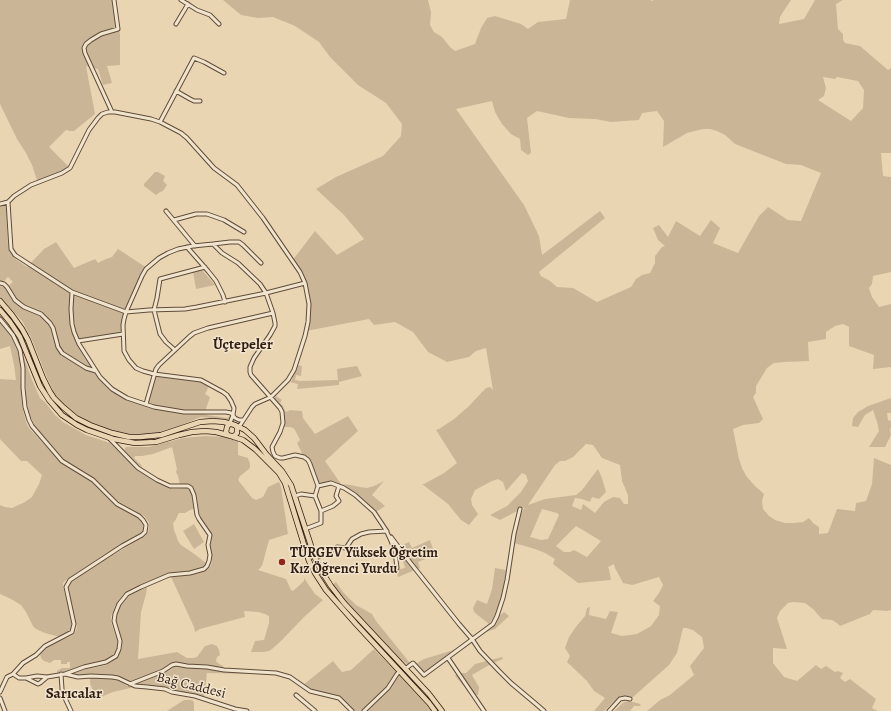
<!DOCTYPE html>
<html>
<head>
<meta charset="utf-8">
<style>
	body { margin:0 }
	canvas { display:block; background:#e9d5b2 }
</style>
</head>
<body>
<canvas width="891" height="711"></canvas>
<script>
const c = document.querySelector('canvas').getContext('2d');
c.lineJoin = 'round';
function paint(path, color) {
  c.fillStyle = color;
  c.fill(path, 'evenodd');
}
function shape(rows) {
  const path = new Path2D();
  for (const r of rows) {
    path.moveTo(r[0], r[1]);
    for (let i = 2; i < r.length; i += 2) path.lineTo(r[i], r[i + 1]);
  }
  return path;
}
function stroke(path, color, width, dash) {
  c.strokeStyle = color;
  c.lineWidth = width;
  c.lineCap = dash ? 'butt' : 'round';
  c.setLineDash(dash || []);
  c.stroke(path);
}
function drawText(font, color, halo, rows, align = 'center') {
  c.font = font + ' Alegreya,serif';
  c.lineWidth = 3;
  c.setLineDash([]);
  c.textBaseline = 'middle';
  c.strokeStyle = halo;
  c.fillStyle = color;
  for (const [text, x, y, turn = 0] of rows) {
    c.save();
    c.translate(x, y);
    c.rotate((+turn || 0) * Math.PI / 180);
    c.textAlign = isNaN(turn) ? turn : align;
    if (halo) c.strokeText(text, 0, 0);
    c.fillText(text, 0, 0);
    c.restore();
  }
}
const green = shape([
	[0,0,113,0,118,20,120,35,120,65,107,66,112,83,103,85,98,69,86,66,95,114,74,131,70,131,66,130,49,147,70,168,38,183,32,165,26,153,17,139,0,104],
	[223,0,428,0,431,12,430,25,434,32,442,37,450,47,455,51,475,44,481,28,487,18,495,16,521,24,528,29,538,22,566,19,570,0,651,0,652,1,654,0,791,0,783,12,780,17,779,24,804,19,815,0,843,0,836,4,838,29,843,34,843,40,845,43,860,46,888,70,891,68,891,153,881,153,883,176,891,177,891,272,873,276,872,284,869,288,872,297,879,307,891,304,891,367,873,369,874,355,849,346,849,327,843,324,835,326,826,332,826,339,808,342,809,361,784,362,774,363,767,368,756,386,756,393,753,397,763,419,759,423,743,425,733,429,739,459,742,468,747,477,755,486,764,494,762,501,763,509,769,516,775,520,785,523,794,523,803,522,809,518,813,523,819,527,819,534,828,533,837,509,855,511,856,503,866,501,872,484,874,458,891,465,891,610,887,611,873,610,870,614,840,626,837,623,832,620,822,619,813,609,805,603,793,602,788,603,780,611,777,618,787,649,773,648,773,663,784,677,797,681,816,665,821,669,826,666,835,672,838,671,843,673,840,678,845,682,850,679,876,699,872,708,878,711,647,711,660,700,670,695,694,675,690,666,704,648,702,637,693,630,686,628,683,628,677,653,669,665,632,698,627,696,621,696,613,702,604,711,594,711,605,698,594,691,587,681,567,662,570,656,565,648,569,637,575,628,585,616,587,608,590,607,589,615,606,619,610,611,618,612,611,633,622,636,637,634,651,626,659,615,660,606,653,601,659,593,663,585,659,577,632,585,623,583,615,568,614,564,608,567,609,569,611,580,578,583,553,564,555,559,545,553,535,549,514,543,517,526,522,512,525,507,500,520,490,515,507,506,521,492,528,481,526,475,522,473,506,491,503,482,498,479,492,481,475,490,471,499,472,505,478,514,469,525,461,520,448,504,422,484,424,484,444,473,457,463,436,430,439,429,454,419,468,407,486,388,490,387,493,390,486,348,476,351,469,357,447,362,428,352,413,332,395,322,374,325,369,319,306,331,309,305,305,283,292,261,315,231,337,255,364,239,344,215,316,189,336,177,383,156,401,136,402,124,386,103,358,85,330,57,319,42,295,26,273,17,258,18,241,15],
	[823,77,835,79,837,77,858,81,864,90,863,108,851,121,818,100,824,96,826,88],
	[492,101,495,112,502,124,511,134,520,139,521,150,528,155,531,153,527,118,537,111,569,118,595,119,611,122,639,120,642,113,657,111,664,121,663,147,687,133,703,129,710,129,717,131,725,135,735,144,786,164,801,165,821,173,801,221,788,220,768,207,759,216,738,253,713,243,720,228,711,220,700,236,676,221,668,237,659,225,653,228,658,240,665,246,662,247,655,256,655,263,650,273,642,275,636,279,631,287,597,302,573,288,557,287,550,281,541,276,539,272,605,218,600,211,542,255,539,236,524,205,456,109],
	[586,444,593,445,602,458,620,465,622,481,628,495,628,504,624,504,620,498,613,497,604,502,595,513,583,504,581,510,572,506,575,498,582,499,590,502,592,497,599,499,606,492,602,478,598,469,582,490,576,495,545,499,528,505,555,465,560,461,565,461,573,457],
	[542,509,557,513,559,515,548,539,541,540,530,537],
	[576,526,601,541,587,557,574,550,570,552,564,552,556,546],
	[155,172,158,172,165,176,163,181,167,185,163,191,160,192,156,195,144,186,144,184],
	[4,205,6,207,8,246,10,253,17,260,27,267,44,249,56,242,74,268,95,259,98,263,106,259,112,257,118,249,147,268,126,312,123,334,78,342,96,371,116,393,146,404,154,376,201,382,209,386,205,394,210,397,205,412,202,412,207,415,228,418,229,416,230,416,228,420,201,417,175,428,163,432,141,435,131,435,120,433,91,423,80,417,70,410,62,403,54,393,48,380,30,335,29,335,23,322,0,297,0,286,6,288,13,282,8,277,3,282,0,282,0,206],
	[202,270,215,285,196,289,193,272],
	[0,322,12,337,17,349,20,362,22,406,26,422,29,428,62,464,93,482,111,500,138,516,143,523,144,529,141,533,102,556,66,580,63,583,63,587,69,610,71,614,73,627,69,633,63,636,56,636,45,633,36,629,33,626,26,612,21,605,11,599,0,594,0,505,5,507,12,508,25,502,32,497,39,484,42,475,27,461,21,461,0,439,0,379,16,380,14,365,10,346,0,349],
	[23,355,32,380,40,398,45,402,55,415,63,422,86,435,110,443,135,467,151,479,173,489,185,488,189,488,191,490,194,498,194,509,190,510,185,513,179,513,175,521,173,523,174,530,176,535,178,541,181,545,193,553,206,563,206,565,202,569,195,570,186,572,169,573,134,588,123,595,115,606,111,617,111,622,118,642,118,647,116,654,106,661,63,672,57,673,57,671,62,668,70,668,70,662,67,662,67,664,61,664,61,660,54,660,50,663,44,661,41,658,40,654,46,647,71,636,74,634,76,630,77,627,75,619,68,589,68,586,70,583,96,565,145,536,148,532,149,527,149,523,145,517,139,513,116,500,92,477,85,472,68,464,35,426,30,416,26,399,25,371],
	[296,365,302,366,301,376,296,375,295,380,300,381,338,380,337,369,357,366,362,376,339,382,339,385,297,389,298,384,290,382,292,380],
	[276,396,282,400,280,403,283,406,286,412,290,410,302,411,303,418,315,434,348,416,358,431,325,461,341,484,351,485,360,487,367,488,374,486,384,481,372,495,385,506,376,512,355,494,334,483,321,484,319,483,309,460,303,455,297,443,300,440,295,430,293,428,290,427,284,427,285,421,284,414,283,409,274,398],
	[891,398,891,413,887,413,888,420,891,421,891,428,890,429,891,435,885,447,869,447,879,431,877,422,873,410,865,415,858,427,852,426,853,418,858,412,868,406],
	[205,436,224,437,238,441,238,455,248,458,250,464,250,467,249,469,240,476,238,480,252,498,256,500,263,497,268,487,279,482,281,487,288,534,269,540,262,566,258,570,286,579,291,590,293,591,304,581,304,578,315,594,323,600,304,617,282,640,272,649,269,651,264,652,251,652,255,641,264,640,269,623,269,616,265,614,258,612,244,611,245,617,200,629,195,632,194,627,171,577,192,575,207,569,210,567,212,562,212,558,210,543,211,536,198,514,196,494,194,489,192,486,188,485,180,485,178,476,176,472,177,469,172,447,153,454,142,456,135,456,134,458,142,466,141,467,124,450,126,447,149,447,183,438],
	[194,524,204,542,194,549,183,531],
	[430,540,435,555,418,562,420,568,398,577,396,570,405,568,402,558,397,559,395,548,409,542,412,548],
	[495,568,506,570,502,598,498,609,495,616,489,624,474,612,473,608,477,600,487,604,492,589],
	[336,582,343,592,356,605,372,614,376,621,410,663,408,665,399,659,337,591,333,584],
	[147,587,146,594,141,612,138,659,177,652,187,658,193,658,197,657,205,646,212,644,217,646,219,650,220,655,217,657,216,661,219,664,223,666,223,669,207,666,189,665,175,662,161,670,132,682,126,681,118,676,114,676,87,675,79,676,73,675,73,673,78,671,107,665,114,660,120,652,122,647,121,639,115,622,115,618,118,609,123,601,127,597],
	[504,612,509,616,495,629,486,632,497,621,499,616],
	[374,649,396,672,389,684,362,711,354,711,345,701,336,695,312,690,303,685,333,661,342,672,351,670],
	[454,650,455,651,427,671,423,671,418,665,417,663,424,659],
	[502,657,503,659,491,664,472,675,479,687,478,695,471,695,456,677,455,675,460,673,466,673,475,664],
	[173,665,179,665,190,668,203,668,222,671,250,674,207,673,204,698,177,693,158,686,135,686,135,684,163,672],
	[399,675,422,700,431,711,366,711,391,686],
	[92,678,113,678,119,681,128,686,135,687,113,692,96,699,90,683,90,679],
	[184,700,192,700,194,702,194,711,167,711],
	[629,701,640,704,641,706,634,706,630,711,614,711,624,702]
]);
const street = shape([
	[181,0,197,10,210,15,219,24],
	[176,24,188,4],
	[176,91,190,99,194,101,200,101],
	[112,112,85,53,84,48,86,44,91,40,101,34,118,29,114,0],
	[160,122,194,58,204,62,224,73],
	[8,202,11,249,15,255,72,292,126,312,142,276,146,269,159,258,168,253,178,249,193,246,213,244],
	[0,204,8,202,14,196,31,185,62,173,70,168,89,130,98,118,102,114,108,112,115,112,151,119,160,122,181,133,187,138,214,168,237,185,263,218,300,272,305,283,266,293,273,313,208,328,194,333,189,337,159,365,156,369,146,404],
	[166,211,195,246],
	[174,220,196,214,207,214,224,220,244,232],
	[187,247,208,271,216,281,223,295,225,302],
	[0,283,4,284,7,287,15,300,20,304,24,307,41,314,50,323,53,328,58,347,62,353,86,368,96,371],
	[72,292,71,309,72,324,74,332,79,344,100,377,112,389,127,398,154,407,184,412,226,412,231,413,235,418,239,420,243,420],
	[273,313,275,323,275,326,270,335,254,358,250,367,250,372,251,375,280,408,282,412,283,423,280,432,272,447,273,452,275,456,280,458,283,458,295,455,304,457,308,460,310,464,318,486,331,483,344,488,355,495,374,512,386,530,391,541,395,551,397,568],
	[0,319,13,335,20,350,23,368,23,388,25,407,29,420,32,426,62,461,93,480,117,504,139,516,143,520,146,525,145,532,142,535,122,546,70,580,66,587,74,624,72,632,45,646,36,655,23,663,13,674],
	[78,341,123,334],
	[175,350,166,342,160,334,154,310,157,298,160,279,205,267],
	[230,423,233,415,234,408,231,401,227,395,223,392,201,380,154,374,143,371,136,368,129,360,124,351,123,325,124,319,126,312,149,310,185,309,197,307,266,293,260,284,238,263,222,253,213,244,230,242,239,242,243,245,261,263],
	[239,427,252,407,255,404,271,397,288,380,294,370,305,336,308,322,309,304,305,283],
	[295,496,301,494,315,496,318,486],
	[321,511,333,506,339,501,336,496,339,486],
	[305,529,321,523,321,511,315,496],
	[391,537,409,561,459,624,472,639,480,651,499,671,511,683,536,704,544,711],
	[315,558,328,553,337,547,346,548,352,539,361,534,369,532,387,531],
	[448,658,484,711],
	[405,669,413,663,424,675,493,624,497,616,503,598,507,580,514,534,520,509],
	[61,674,62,689,64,696,71,711],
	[65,674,84,667,106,662,116,656,119,649,120,641,114,621,115,614,119,604,127,594,141,587,169,575,190,573,204,569,207,566,209,561,210,555,208,545,210,535,199,519,197,515,194,495,191,488,188,486,170,486,157,480,138,468,109,438],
	[26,678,37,676,47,677,65,674,78,677,91,676,112,677,118,678,135,686,147,687,165,689,172,692,195,696,235,709,247,711],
	[130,684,163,671,172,665,176,664,187,666,207,667,224,670,276,673,290,677,310,691,339,698,352,711],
	[0,692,7,677,13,674,19,678,26,678,38,684,40,683,47,677],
	[296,695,315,711],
	[0,698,5,711],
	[364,711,388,688,397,674,400,671],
	[609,711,620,699,625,698,630,699]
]);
const primary = shape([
	[0,301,12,315,22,329,28,340,43,378,50,392,54,398,63,407,76,418,90,425,112,433,129,437,140,437,161,435,200,422,213,421,224,422,235,425,245,430,254,438,267,455,282,471,291,485,315,558,322,572,331,586,344,603,429,694,442,711],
	[0,310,10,322,20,337,40,386,49,400,62,415,77,425,87,430,113,439,135,443,156,442,179,435,192,432,205,431,216,432,231,436,243,440,255,449,279,473,285,483,309,561,315,573,326,590,356,624,429,703,435,711],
	[227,434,226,432,227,427,230,423],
	[233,437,237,433,237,428,236,426]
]);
const markers = [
	[282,562,4,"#8f2418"]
];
const poiNames = [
	["TÜRGEV Yüksek Öğretim",290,554],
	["Kız Öğrenci Yurdu",290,570]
];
const streetNames = [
	["Bağ Caddesi",191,686,14]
];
const neighbourhoodNames = [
	["Üçtepeler",243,345],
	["Sarıcalar",74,694]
];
paint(green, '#cab697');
stroke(street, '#604b3b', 5);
stroke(primary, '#321d13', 6);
stroke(street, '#f1e4cd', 3);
stroke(primary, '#e9d5b2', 4.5);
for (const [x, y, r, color] of markers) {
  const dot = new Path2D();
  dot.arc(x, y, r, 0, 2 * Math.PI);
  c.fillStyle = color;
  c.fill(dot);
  stroke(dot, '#f1e4cd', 1.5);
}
drawText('bold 14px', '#321d13', '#f1e4cd', poiNames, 'left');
drawText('14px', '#321d13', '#f1e4cd', streetNames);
drawText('bold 15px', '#321d13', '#f1e4cd', neighbourhoodNames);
</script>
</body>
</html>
